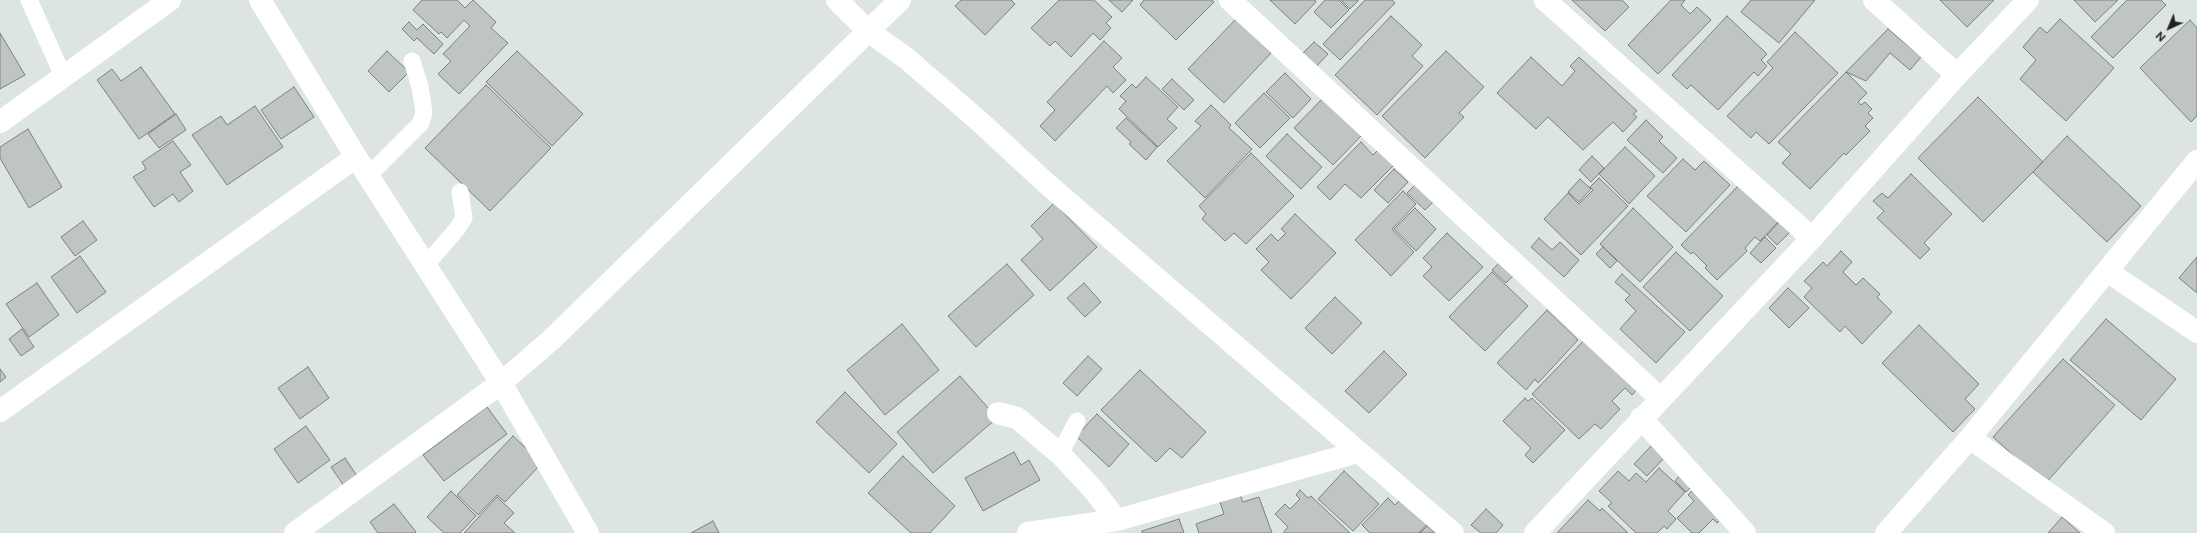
<!DOCTYPE html>
<html>
<head>
<meta charset="utf-8">
<style>
	body { margin:0 }
	#map { position:relative; width:2197px; height:533px; overflow:hidden; background:#dde4e4; font-family:"Public Sans",sans-serif }
	canvas { display:block }
	.north { position:absolute; left:2149px; top:8px; width:40px; height:40px; -webkit-text-stroke:3px #dde4e4; paint-order:stroke; rotate:224deg; font-size:11px; font-weight:700; line-height:16px; text-align:center; color:#1f2222 }
	.north::after { content:''; display:block; margin:auto; width:14px; height:18px; background:#1f2222; clip-path:polygon(50% 0,100% 100%,50% 72%,0 100%) }
</style>
</head>
<body>
<div id="map">
<canvas width="2197" height="533"></canvas>
<div class="north">N</div>
</div>
<script>
const c = document.querySelector('canvas').getContext('2d');
c.lineJoin = 'round';
function paint(path, color) {
  c.fillStyle = color;
  c.fill(path, 'evenodd');
}
function shape(rows) {
  const path = new Path2D();
  for (const r of rows) {
    path.moveTo(r[0], r[1]);
    for (let i = 2; i < r.length; i += 2) path.lineTo(r[i], r[i + 1]);
  }
  return path;
}
function stroke(path, color, width, dash) {
  c.strokeStyle = color;
  c.lineWidth = width;
  c.lineCap = dash ? 'butt' : 'round';
  c.setLineDash(dash || []);
  c.stroke(path);
}
const building = shape([
	[422,0,457,0,465,8,473,0,496,22,491,28,508,43,459,94,438,74,451,61,443,54,470,26,464,20,447,38,441,32,439,34,413,10,422,0],
	[961,0,1011,0,1015,4,985,35,955,6,961,0],
	[1059,0,1094,0,1112,17,1106,23,1111,28,1100,40,1093,33,1071,57,1055,41,1050,46,1031,28,1059,0],
	[1109,0,1133,0,1122,12,1109,0],
	[1144,0,1212,0,1214,2,1176,40,1140,5,1144,0],
	[1270,0,1315,0,1316,2,1295,24,1270,0],
	[1325,0,1339,0,1349,10,1331,28,1314,12,1325,0],
	[1341,0,1358,0,1358,1,1350,9,1341,0],
	[1365,0,1392,0,1395,3,1340,60,1323,44,1365,0],
	[1572,0,1622,0,1629,7,1605,31,1572,0],
	[1671,0,1685,0,1681,5,1690,14,1697,7,1711,20,1658,74,1628,45,1671,0],
	[1751,0,1815,0,1779,43,1741,12,1751,0],
	[1940,0,1994,0,1967,27,1940,0],
	[2074,0,2118,0,2095,22,2074,0],
	[2127,0,2161,0,2166,5,2113,58,2091,37,2127,0],
	[1391,16,1422,45,1412,56,1423,66,1377,115,1335,75,1391,16],
	[1727,16,1767,54,1761,60,1767,66,1758,76,1754,72,1718,110,1691,85,1687,89,1672,75,1727,16],
	[1236,19,1271,53,1224,103,1188,69,1236,19],
	[2060,19,2114,68,2066,121,2020,79,2036,60,2023,47,2040,27,2047,33,2060,19],
	[2190,20,2197,28,2197,116,2191,122,2140,68,2190,20],
	[409,22,417,30,423,24,443,44,434,54,417,38,414,41,402,29,409,22],
	[1888,29,1921,57,1910,70,1890,53,1866,81,1846,72,1888,29],
	[1795,32,1838,73,1769,144,1756,132,1751,138,1727,116,1773,68,1767,62,1795,32],
	[0,33,25,75,0,89,0,33],
	[1104,41,1122,58,1113,67,1126,80,1113,93,1107,86,1055,141,1040,126,1055,110,1047,102,1104,41],
	[1314,42,1328,54,1312,71,1298,58,1314,42],
	[387,51,409,72,389,92,368,71,387,51],
	[517,51,583,114,552,146,486,82,517,51],
	[1446,51,1484,87,1459,113,1464,117,1425,158,1382,116,1446,51],
	[1531,57,1562,86,1575,71,1570,66,1579,57,1637,111,1633,114,1637,117,1623,132,1613,122,1583,150,1548,117,1536,129,1497,93,1531,57],
	[141,67,175,114,139,139,97,80,112,69,121,81,141,67],
	[1846,72,1867,93,1858,102,1861,105,1865,102,1872,109,1868,113,1873,118,1865,126,1870,131,1846,155,1844,153,1810,189,1782,163,1791,154,1778,142,1846,72],
	[1285,73,1311,99,1293,118,1266,92,1285,73],
	[1146,77,1178,107,1167,119,1177,128,1158,147,1119,109,1126,101,1120,96,1132,84,1136,88,1146,77],
	[1172,79,1194,100,1184,110,1162,89,1172,79],
	[486,85,551,148,490,211,425,148,486,85],
	[294,87,314,117,281,139,261,110,294,87],
	[1264,93,1290,118,1260,148,1235,123,1264,93],
	[1978,97,2043,162,1983,222,1918,158,1978,97],
	[1322,99,1363,134,1333,165,1294,128,1322,99],
	[1211,105,1231,125,1229,128,1252,149,1205,198,1167,161,1201,126,1195,121,1211,105],
	[255,106,283,147,227,185,192,135,221,116,227,125,255,106],
	[176,114,186,130,159,148,148,134,176,114],
	[1126,118,1157,147,1146,160,1129,144,1131,142,1116,128,1126,118],
	[1646,120,1663,137,1659,141,1677,158,1663,173,1627,140,1646,120],
	[28,129,62,187,29,208,0,158,0,147,28,129],
	[1287,134,1322,167,1301,189,1266,156,1287,134],
	[2067,136,2141,206,2107,242,2033,172,2067,136],
	[173,141,191,165,180,172,193,191,179,202,173,194,154,207,133,177,146,169,142,162,173,141],
	[1361,142,1373,155,1378,150,1394,165,1361,198,1345,184,1330,200,1317,187,1361,142],
	[1625,147,1655,176,1629,204,1599,174,1625,147],
	[1251,153,1294,196,1246,244,1234,233,1225,241,1202,219,1206,214,1199,206,1251,153],
	[1592,156,1604,168,1591,182,1579,170,1592,156],
	[1683,159,1695,170,1704,161,1730,185,1686,232,1647,196,1683,159],
	[1394,169,1408,182,1388,203,1374,190,1394,169],
	[1911,174,1952,214,1924,243,1930,249,1920,259,1877,218,1884,211,1873,201,1882,193,1888,198,1911,174],
	[1599,178,1628,206,1581,255,1544,219,1568,193,1579,204,1593,190,1590,187,1599,178],
	[1580,179,1591,189,1579,202,1568,192,1580,179],
	[1418,182,1435,200,1425,210,1407,193,1418,182],
	[1741,183,1780,220,1760,241,1755,237,1745,248,1747,251,1717,280,1705,268,1707,266,1693,252,1691,254,1681,245,1741,183],
	[1403,191,1416,204,1392,229,1414,252,1391,276,1355,240,1403,191],
	[1054,203,1097,247,1050,291,1021,260,1043,239,1031,226,1054,203],
	[1415,208,1436,229,1416,251,1394,229,1415,208],
	[1633,208,1673,247,1640,282,1600,244,1633,208],
	[1295,214,1336,253,1291,299,1261,270,1269,262,1256,249,1271,234,1278,241,1286,233,1281,229,1295,214],
	[1781,220,1792,230,1777,245,1767,235,1781,220],
	[83,221,97,240,75,256,61,237,83,221],
	[1447,233,1483,267,1449,301,1423,276,1432,267,1423,258,1447,233],
	[1765,237,1776,248,1761,263,1750,253,1765,237],
	[1539,238,1552,250,1560,242,1579,260,1564,277,1531,247,1539,238],
	[1603,247,1617,261,1610,268,1596,254,1603,247],
	[1841,251,1852,262,1843,272,1856,285,1863,278,1880,294,1877,297,1892,312,1862,344,1845,326,1840,332,1804,297,1812,288,1804,281,1823,262,1827,266,1841,251],
	[1676,252,1723,296,1690,331,1643,287,1676,252],
	[80,256,106,292,77,313,51,277,80,256],
	[2197,257,2197,293,2179,278,2197,257],
	[1504,258,1518,271,1506,283,1492,270,1504,258],
	[1007,264,1034,295,976,347,948,316,1007,264],
	[1492,272,1528,306,1485,351,1449,317,1492,272],
	[1622,274,1685,332,1656,363,1620,329,1636,311,1625,300,1630,295,1615,282,1622,274],
	[37,283,59,315,29,337,6,304,37,283],
	[1084,283,1101,302,1085,317,1067,298,1084,283],
	[1788,288,1809,308,1789,328,1769,308,1788,288],
	[1335,297,1362,323,1332,354,1305,328,1335,297],
	[1547,310,1578,340,1538,383,1535,379,1526,390,1497,363,1547,310],
	[2106,319,2176,379,2141,420,2070,360,2106,319],
	[902,324,939,370,885,415,847,370,902,324],
	[1919,325,1979,384,1965,399,1975,409,1953,432,1882,363,1919,325],
	[22,329,34,347,21,356,9,339,22,329],
	[1590,334,1641,385,1632,395,1625,388,1612,401,1620,409,1601,429,1595,424,1579,439,1532,394,1590,334],
	[1384,351,1407,374,1369,413,1345,391,1384,351],
	[1088,356,1102,369,1077,396,1063,383,1088,356],
	[2063,359,2115,405,2045,484,1993,437,2063,359],
	[308,367,329,398,300,419,278,388,308,367],
	[0,369,6,377,0,382,0,369],
	[1140,370,1206,432,1182,458,1170,448,1156,462,1101,410,1140,370],
	[960,376,997,418,933,473,897,432,960,376],
	[845,392,897,444,869,473,816,422,845,392],
	[1525,398,1528,401,1532,398,1565,430,1533,463,1525,455,1531,448,1503,421,1525,398],
	[487,407,507,434,444,481,423,455,487,407],
	[1097,414,1129,444,1109,467,1076,436,1097,414],
	[306,426,330,460,298,483,274,449,306,426],
	[513,436,542,463,505,502,497,495,478,515,457,495,513,436],
	[1654,443,1667,455,1647,476,1634,464,1654,443],
	[1014,452,1021,465,1029,460,1040,480,983,511,965,478,1014,452],
	[903,456,955,506,930,533,911,533,868,493,903,456],
	[345,458,359,479,346,489,331,467,345,458],
	[1659,468,1685,492,1668,511,1676,519,1667,529,1664,526,1657,533,1636,533,1608,506,1612,503,1599,491,1618,471,1629,481,1636,473,1646,482,1659,468],
	[1344,471,1379,504,1353,531,1318,499,1344,471],
	[1683,472,1695,483,1686,492,1675,481,1683,472],
	[1300,490,1308,498,1311,496,1350,533,1283,533,1288,527,1275,514,1285,504,1290,509,1300,499,1296,495,1300,490],
	[1693,490,1721,519,1717,523,1713,519,1699,533,1692,533,1677,518,1694,501,1688,495,1693,490],
	[451,491,476,516,460,533,444,533,427,517,451,491],
	[1239,492,1243,502,1259,497,1272,533,1199,533,1196,524,1224,514,1219,499,1239,492],
	[497,497,514,513,504,523,515,533,464,533,497,497],
	[1388,498,1395,505,1401,499,1427,524,1419,533,1370,533,1362,525,1388,498],
	[1588,500,1600,511,1602,508,1628,533,1557,533,1588,500],
	[394,504,416,532,415,533,378,533,370,522,394,504],
	[1486,509,1503,525,1496,533,1481,533,1471,525,1486,509],
	[2062,517,2080,533,2048,533,2062,517],
	[1179,519,1184,533,1142,533,1142,531,1179,519],
	[713,521,719,533,691,533,713,521],
	[1427,526,1435,533,1420,533,1427,526]
]);
const service = shape([
	[29,0,63,76],
	[368,176,421,123,424,112,420,87,412,61],
	[425,266,457,229,464,218,460,192],
	[1060,454,1077,421]
]);
const minor = shape([
	[260,0,356,157,501,383,588,533],
	[837,0,868,31,906,58,979,121,1046,183,1453,533],
	[1230,0,1661,399],
	[1545,0,1812,238],
	[1874,0,1957,75],
	[0,122,170,0],
	[2107,271,2197,332],
	[0,411,356,157],
	[998,413,1017,418,1060,454,1091,487,1117,520],
	[1641,418,1745,533],
	[1970,438,2104,533],
	[295,533,501,383,551,340,900,0],
	[1028,533,1117,520,1358,452],
	[1535,533,1812,238,1957,75,2028,0],
	[1886,533,1970,438,2197,161]
]);
paint(building, '#bfc5c5');
stroke(building, '#7b8181', 1);
stroke(service, '#fff', 17);
stroke(minor, '#fff', 22);
</script>
</body>
</html>
